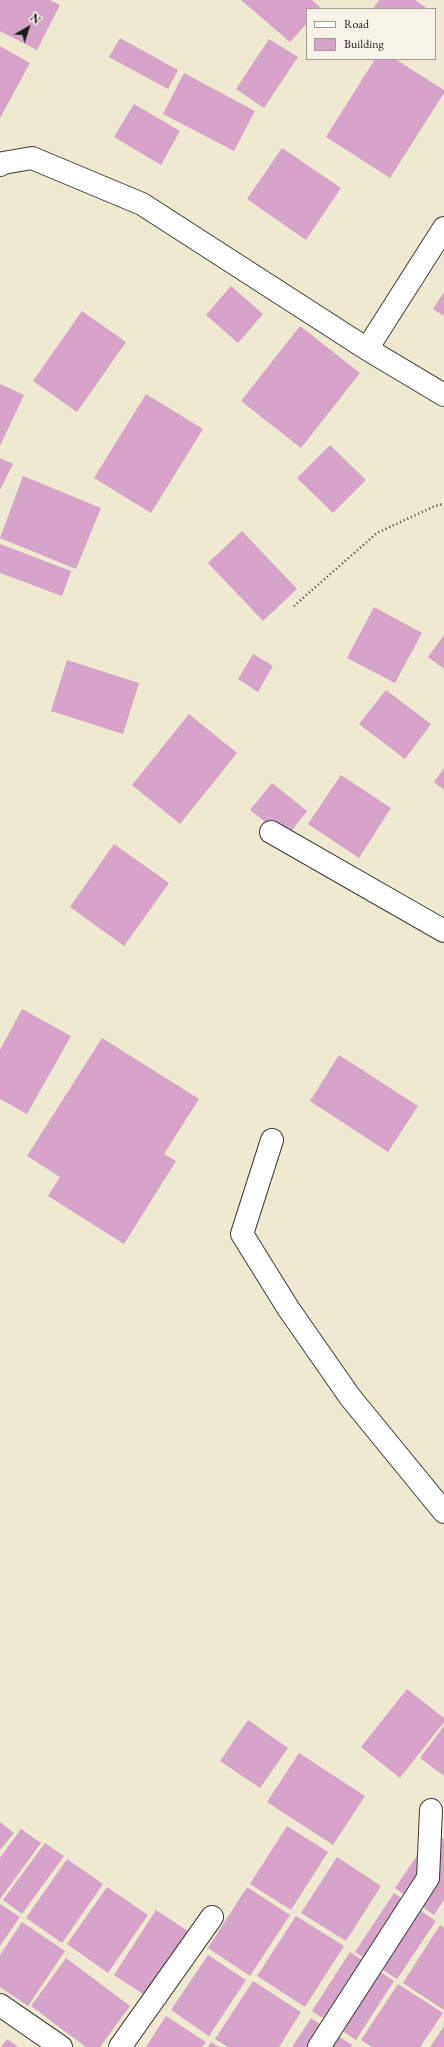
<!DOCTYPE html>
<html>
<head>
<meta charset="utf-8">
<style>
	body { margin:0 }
	#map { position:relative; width:444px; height:2047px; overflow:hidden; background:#efe9d1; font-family:"EB Garamond",serif }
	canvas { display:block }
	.legend { position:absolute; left:306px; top:8px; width:130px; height:52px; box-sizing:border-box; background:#f7f3e8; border:1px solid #9f9d96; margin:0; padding:5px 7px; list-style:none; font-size:12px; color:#1c1c1c }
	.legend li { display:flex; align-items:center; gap:8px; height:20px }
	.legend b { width:20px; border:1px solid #9f9d96 }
	.north { position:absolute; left:8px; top:8px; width:40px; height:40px; -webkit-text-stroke:3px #f7f3e8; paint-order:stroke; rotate:39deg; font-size:11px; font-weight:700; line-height:16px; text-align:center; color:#1c1c1c }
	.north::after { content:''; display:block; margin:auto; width:14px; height:18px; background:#1c1c1c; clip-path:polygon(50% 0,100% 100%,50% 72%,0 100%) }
</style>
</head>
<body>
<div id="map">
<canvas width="444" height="2047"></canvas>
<ul class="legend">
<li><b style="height:5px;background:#fff"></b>Road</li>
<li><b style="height:11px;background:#d6a3c9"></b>Building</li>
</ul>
<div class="north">N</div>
</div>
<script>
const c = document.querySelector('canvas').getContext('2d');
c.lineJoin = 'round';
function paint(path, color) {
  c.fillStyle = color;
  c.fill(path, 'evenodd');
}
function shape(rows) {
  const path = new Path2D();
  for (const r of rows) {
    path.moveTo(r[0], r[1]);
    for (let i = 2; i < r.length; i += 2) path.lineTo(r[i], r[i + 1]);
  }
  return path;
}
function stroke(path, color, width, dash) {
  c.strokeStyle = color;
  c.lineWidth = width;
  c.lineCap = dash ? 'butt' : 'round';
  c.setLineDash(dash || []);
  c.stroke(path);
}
const building = shape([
	[0,0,50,0,60,5,37,50,0,31],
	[241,0,312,0,320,7,319,9,307,9,307,23,290,42],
	[379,0,415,0,428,9,373,9],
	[120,38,178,70,168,89,109,57],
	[269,39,298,57,264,108,236,89],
	[0,46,30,63,0,118],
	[375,59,395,59,444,90,444,93,390,178,326,137],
	[184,73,255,111,234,151,163,114],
	[134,104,180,131,161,165,114,137],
	[282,148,341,188,306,240,247,199],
	[231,286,263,314,238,343,206,315],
	[444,292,444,316,433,309],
	[82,311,126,342,77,412,33,381],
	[300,326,360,373,301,448,241,401],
	[0,384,24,395,0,446],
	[146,394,203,429,151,513,94,478],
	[330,445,366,480,333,513,297,478],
	[0,458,13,464,0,490],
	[23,476,101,508,76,569,0,538],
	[242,531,297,589,263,621,208,563],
	[0,544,71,571,62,596,0,573],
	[374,607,422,633,395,683,347,658],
	[444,635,444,669,428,657],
	[253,654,273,666,258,692,238,679],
	[67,660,139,683,123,734,51,711],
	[386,690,431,724,405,759,359,724],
	[189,714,237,753,180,824,132,785],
	[444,768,444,790,434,782],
	[341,775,391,808,359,858,308,824],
	[272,783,307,811,286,838,250,810],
	[114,844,169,883,124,946,70,907],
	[22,1009,71,1036,27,1114,0,1099,0,1050],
	[102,1038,199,1099,164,1154,176,1161,124,1244,48,1196,60,1177,27,1156],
	[339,1055,418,1106,388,1152,310,1101],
	[407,1689,444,1718,444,1722,400,1778,361,1747],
	[248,1720,288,1748,260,1788,220,1761],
	[444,1726,444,1776,420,1758],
	[299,1753,365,1796,333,1845,267,1802],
	[0,1822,14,1833,0,1850],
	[287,1826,328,1852,291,1910,250,1884],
	[21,1829,41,1843,0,1899,0,1858],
	[433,1832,444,1839,444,1900,434,1915,395,1888],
	[45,1843,64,1856,22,1914,3,1900],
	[337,1857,381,1886,346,1941,301,1913],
	[67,1859,103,1884,62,1943,26,1918],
	[107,1887,148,1915,108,1973,67,1944],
	[247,1887,290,1915,250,1976,208,1948],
	[394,1893,436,1921,397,1979,355,1952],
	[0,1904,20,1917,0,1946],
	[156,1910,191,1933,149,1998,114,1975],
	[296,1916,344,1946,305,2007,257,1976],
	[22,1922,65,1951,28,2006,0,1987,0,1955],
	[440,1925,444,1928,444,2010,403,1983],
	[350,1952,394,1981,356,2040,312,2011],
	[208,1955,246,1980,209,2036,171,2010],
	[66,1958,130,2006,100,2047,86,2047,31,2006],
	[253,1981,301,2012,279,2047,228,2047,215,2039],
	[398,1984,443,2013,420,2047,372,2047,361,2040],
	[166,2016,206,2042,202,2047,146,2047],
	[311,2018,352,2045,351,2047,292,2047],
	[444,2026,444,2047,430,2047],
	[7,2039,18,2047,1,2047],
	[211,2042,219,2047,208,2047]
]);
const path = shape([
	[294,606,377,533,435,506,444,504]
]);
const minor = shape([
	[0,165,3,163,32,158,142,204,367,349,444,395],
	[367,349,444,228],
	[271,832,444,931],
	[272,1140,242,1234,288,1308,350,1397,444,1512],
	[0,2005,61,2047],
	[120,2047,212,1917],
	[319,2047,428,1878,431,1810]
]);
paint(building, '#d6a3c9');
stroke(minor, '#3c3b37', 24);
stroke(path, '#3c3b37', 2.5, [1, 3]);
stroke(minor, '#fff', 22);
</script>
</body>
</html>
